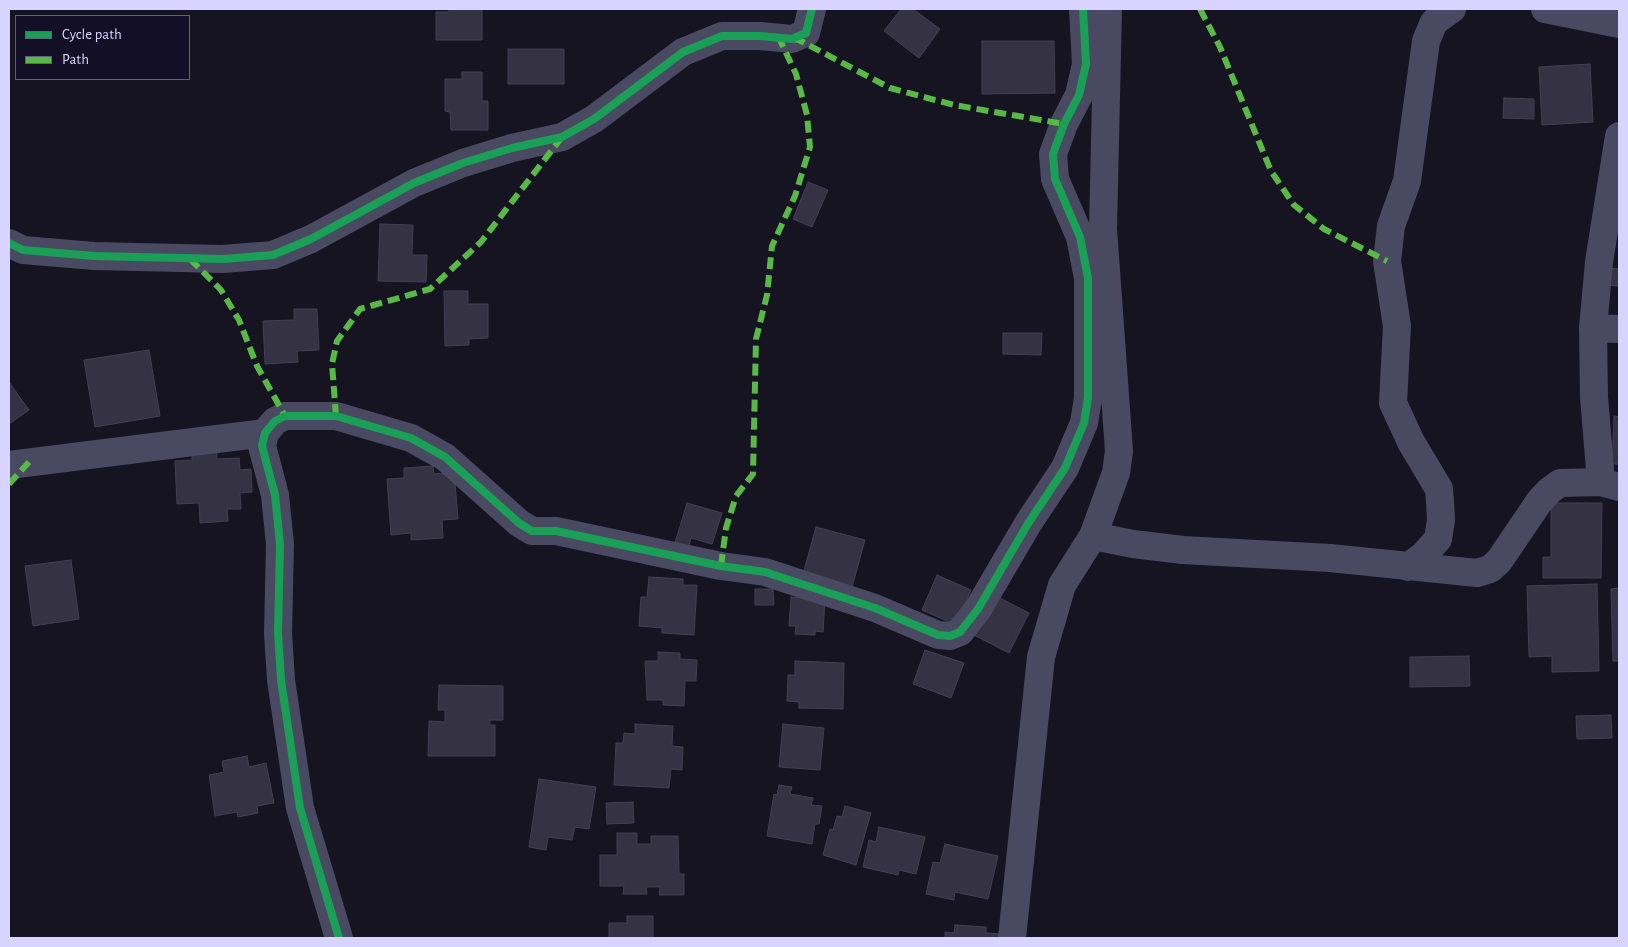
<!DOCTYPE html>
<html>
<head>
<meta charset="utf-8">
<style>
	body { margin:0 }
	#map { position:relative; width:1628px; height:947px; overflow:hidden; background:#161421; font-family:"Alegreya Sans",sans-serif }
	canvas { display:block }
	.frame { position:absolute; inset:0; border:10px solid #d9d4ff; pointer-events:none }
	.legend { position:absolute; left:15px; top:15px; width:175px; height:65px; box-sizing:border-box; background:#130f26; border:1px solid #625e7d; margin:0; padding:6px 9px; list-style:none; font-size:15px; color:#d9d4ff }
	.legend li { display:flex; align-items:center; gap:10px; height:25px }
	.legend b { width:25px; border:1px solid #625e7d }
</style>
</head>
<body>
<div id="map">
<canvas width="1628" height="947"></canvas>
<div class="frame"></div>
<ul class="legend">
<li><b style="height:6px;background:#1a9f57"></b>Cycle path</li>
<li><b style="height:6px;background:#58b947"></b>Path</li>
</ul>
</div>
<script>
const c = document.querySelector('canvas').getContext('2d');
c.lineJoin = 'round';
function paint(path, color) {
  c.fillStyle = color;
  c.fill(path, 'evenodd');
}
function shape(rows) {
  const path = new Path2D();
  for (const r of rows) {
    path.moveTo(r[0], r[1]);
    for (let i = 2; i < r.length; i += 2) path.lineTo(r[i], r[i + 1]);
  }
  return path;
}
function stroke(path, color, width, dash) {
  c.strokeStyle = color;
  c.lineWidth = width;
  c.lineCap = dash ? 'butt' : 'round';
  c.setLineDash(dash || []);
  c.stroke(path);
}
const building = shape([
	[449,9,482,9,482,40,436,40,436,12,449,12,449,9],
	[901,9,913,9,940,29,919,58,884,31,901,9],
	[982,41,1054,41,1055,93,982,94,982,41],
	[508,49,564,49,564,84,508,84,508,49],
	[1590,64,1593,122,1542,125,1539,67,1590,64],
	[462,72,482,72,482,101,488,101,488,130,451,130,450,112,445,111,445,79,462,79,462,72],
	[1504,98,1534,99,1534,119,1503,118,1504,98],
	[808,182,828,190,812,227,793,219,808,182],
	[380,224,413,225,412,255,427,255,426,282,378,281,380,224],
	[1605,268,1619,269,1618,286,1604,285,1605,268],
	[444,291,468,291,468,304,488,304,488,338,469,339,469,345,445,346,444,291],
	[294,309,317,309,319,350,297,351,298,362,265,364,263,321,294,320,294,309],
	[1003,333,1042,333,1041,355,1003,354,1003,333],
	[149,350,160,416,95,427,84,360,149,350],
	[9,382,29,410,9,424,9,382],
	[1614,416,1619,417,1619,464,1612,464,1614,416],
	[216,445,217,459,239,458,240,470,251,469,252,492,240,493,241,509,227,509,228,521,200,523,199,503,177,504,175,461,192,460,192,446,216,445],
	[433,466,434,474,454,472,458,519,442,520,443,538,411,540,411,533,391,535,387,479,404,478,404,468,433,466],
	[687,503,722,513,712,544,691,538,688,550,674,546,687,503],
	[1551,503,1602,503,1601,578,1543,578,1543,557,1551,557,1551,503],
	[816,527,865,540,852,587,803,574,816,527],
	[71,560,79,619,33,626,25,566,71,560],
	[937,575,971,590,956,625,922,610,937,575],
	[649,577,683,579,683,585,697,585,694,635,662,633,662,628,639,626,641,597,647,597,649,577],
	[1597,584,1599,671,1552,672,1552,656,1529,657,1527,586,1597,584],
	[1619,588,1619,661,1613,661,1611,589,1619,588],
	[755,589,773,589,774,605,755,605,755,589],
	[994,595,1029,613,1009,653,974,635,994,595],
	[791,597,825,599,823,632,815,631,815,635,795,634,796,626,789,626,791,597],
	[925,650,964,663,951,698,913,684,925,650],
	[658,652,680,653,680,659,697,660,696,681,685,681,684,706,663,705,663,700,647,700,645,661,658,661,658,652],
	[1469,656,1470,686,1410,687,1410,657,1469,656],
	[795,661,844,663,843,709,799,708,799,702,787,701,788,675,795,675,795,661],
	[439,685,503,686,503,720,490,720,490,725,495,725,495,756,428,756,429,721,445,722,445,710,438,710,439,685],
	[1611,715,1612,738,1577,739,1576,716,1611,715],
	[635,724,673,726,672,746,683,747,682,770,671,769,669,788,614,785,616,743,623,743,624,733,635,734,635,724],
	[783,724,824,728,820,770,779,767,783,724],
	[247,756,249,767,266,763,274,803,257,806,258,813,238,817,237,812,215,816,209,775,224,772,222,761,247,756],
	[539,779,596,787,589,829,575,827,572,840,548,837,546,850,529,847,539,779],
	[779,785,792,787,790,794,813,798,811,805,822,806,819,824,815,824,812,844,767,836,774,794,777,795,779,785],
	[633,802,634,823,607,824,606,803,633,802],
	[845,806,871,813,856,865,823,855,830,829,833,830,837,816,842,817,845,806],
	[879,827,925,837,916,874,899,870,898,875,863,867,869,840,876,842,879,827],
	[617,833,637,833,637,844,651,844,651,836,678,836,679,874,684,874,684,895,659,895,660,887,646,887,647,894,623,894,624,886,600,886,600,855,617,855,617,833],
	[945,844,998,856,988,899,955,892,954,900,926,894,933,862,940,863,945,844],
	[627,916,653,916,653,938,609,938,609,923,627,923,627,916],
	[955,925,986,927,986,933,1001,934,1001,938,945,938,945,932,954,933,955,925]
]);
const minor = shape([
	[1545,9,1619,24],
	[9,243,23,250,94,256,223,259,273,255,311,239,414,183,463,163,512,148,562,137,594,119,683,52,722,36,760,36,792,39,806,33,812,9],
	[1593,328,1619,329],
	[9,465,265,433],
	[1601,482,1594,397,1593,328,1599,262,1619,136],
	[1093,536,1133,544,1183,550,1330,558,1477,573,1490,569,1499,561,1539,502,1549,491,1560,483,1601,482,1619,487],
	[1408,567,1424,555,1438,539,1441,520,1440,501,1439,489,1411,442,1393,403,1397,326,1387,261,1391,226,1407,181,1426,41,1434,22,1452,9],
	[339,938,300,808,281,680,278,633,280,544,275,495,262,446,265,433,275,421,285,416,336,416,411,438,445,457,519,523,532,531,556,531,721,566,765,572,875,608,938,635,950,636,960,632,978,609,1029,522,1065,468,1084,423,1088,398,1088,278,1080,237,1055,179,1053,154,1064,124,1079,95,1086,64,1083,9],
	[1012,938,1041,657,1062,585,1093,536,1116,473,1119,451,1103,229,1108,9]
]);
const quiet = shape([
	[1200,9,1220,47,1271,171,1294,205,1324,229,1387,261],
	[793,39,799,40,890,88,954,105,1064,124],
	[190,259,221,290,239,320,257,366,285,416],
	[336,416,332,364,337,341,360,309,430,289,481,242,562,137],
	[9,484,29,462],
	[721,566,726,528,736,496,753,474,756,339,767,295,772,246,795,196,810,147,807,115,796,74,779,38]
]);
const cycleway = shape([
	[9,243,23,250,94,256,223,259,273,255,311,239,414,183,463,163,512,148,562,137,594,119,683,52,722,36,760,36,792,39,806,33,812,9],
	[339,938,300,808,281,680,278,633,280,544,275,495,262,446,265,433,275,421,285,416,336,416,411,438,445,457,519,523,532,531,556,531,721,566,765,572,875,608,938,635,950,636,960,632,978,609,1029,522,1065,468,1084,423,1088,398,1088,278,1080,237,1055,179,1053,154,1064,124,1079,95,1086,64,1083,9]
]);
paint(building, '#343243');
stroke(building, '#433f54', 1);
stroke(minor, '#4a4962', 28);
stroke(quiet, '#58b947', 6, [12, 6]);
stroke(cycleway, '#1a9f57', 8);
</script>
</body>
</html>
